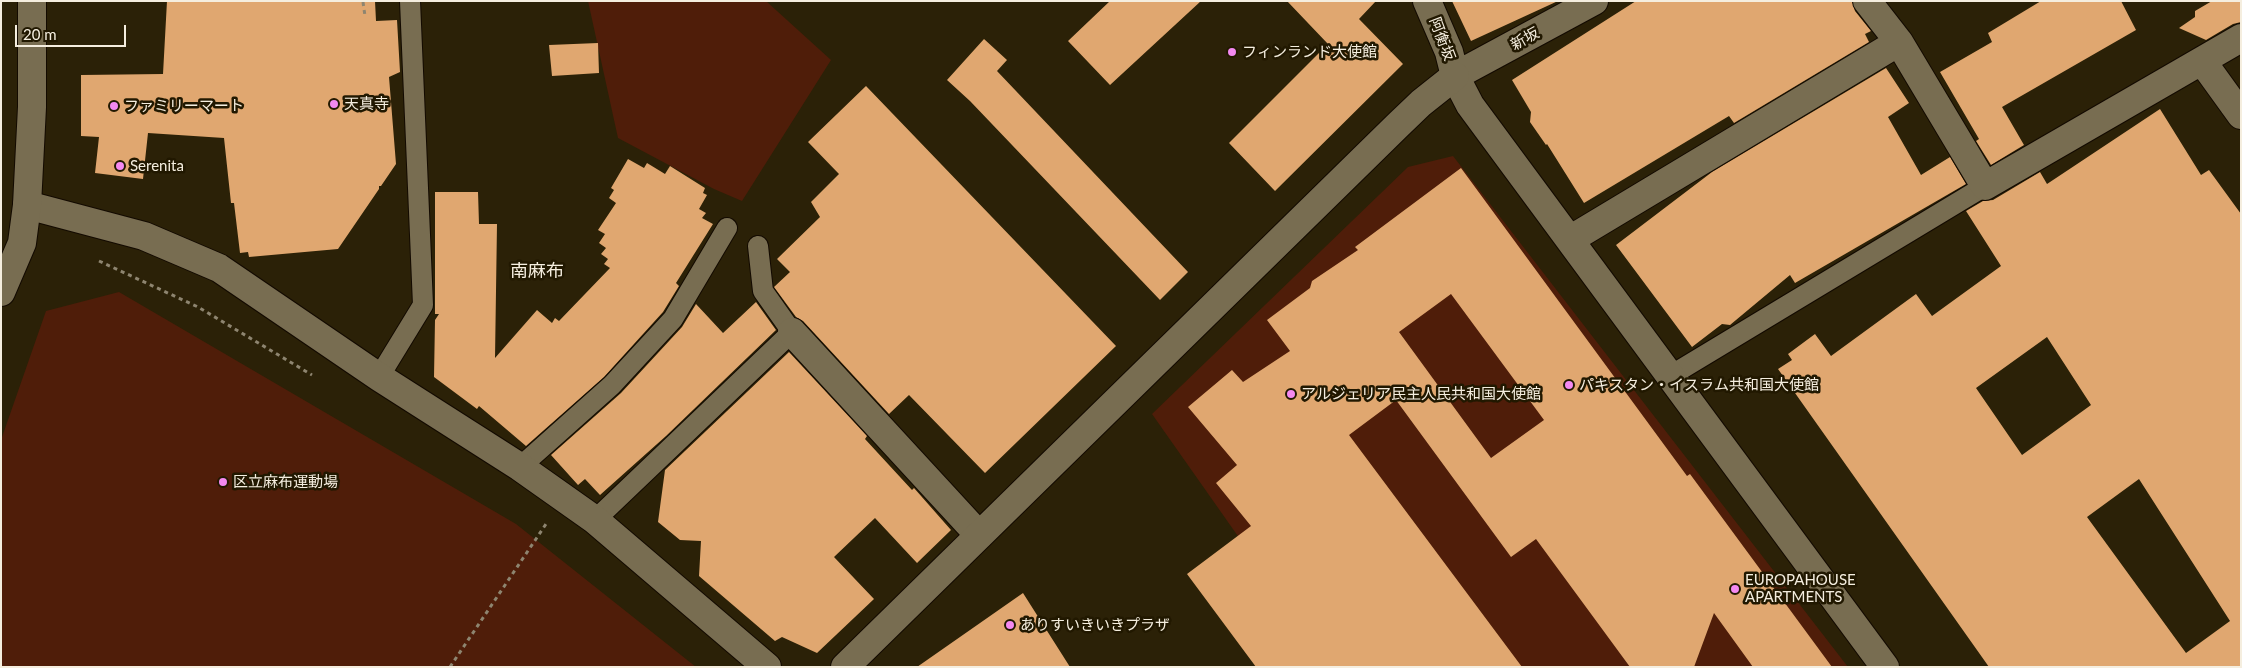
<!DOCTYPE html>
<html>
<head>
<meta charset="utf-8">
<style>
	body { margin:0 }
	#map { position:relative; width:2242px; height:668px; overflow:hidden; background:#2b2107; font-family:Lato,sans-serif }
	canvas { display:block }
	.frame { position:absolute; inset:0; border:2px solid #f5eedf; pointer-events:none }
	.scale { position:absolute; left:15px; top:25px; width:111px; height:22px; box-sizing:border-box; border:2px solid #f5eedf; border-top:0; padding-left:6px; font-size:15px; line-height:18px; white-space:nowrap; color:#f5eedf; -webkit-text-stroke:4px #211800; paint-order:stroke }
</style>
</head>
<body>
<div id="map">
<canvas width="2242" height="668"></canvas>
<div class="frame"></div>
<div class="scale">20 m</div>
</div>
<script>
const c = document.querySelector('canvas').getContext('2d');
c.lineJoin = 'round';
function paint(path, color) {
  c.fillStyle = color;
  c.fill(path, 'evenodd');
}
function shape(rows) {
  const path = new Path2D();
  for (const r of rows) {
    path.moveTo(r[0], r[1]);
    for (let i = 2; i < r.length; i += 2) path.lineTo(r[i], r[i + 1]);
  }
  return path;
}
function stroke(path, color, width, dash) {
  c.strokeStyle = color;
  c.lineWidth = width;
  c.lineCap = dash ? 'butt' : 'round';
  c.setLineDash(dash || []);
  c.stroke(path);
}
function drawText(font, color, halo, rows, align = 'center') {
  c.font = font + ' Lato,"Noto Sans JP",sans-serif';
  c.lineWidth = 5;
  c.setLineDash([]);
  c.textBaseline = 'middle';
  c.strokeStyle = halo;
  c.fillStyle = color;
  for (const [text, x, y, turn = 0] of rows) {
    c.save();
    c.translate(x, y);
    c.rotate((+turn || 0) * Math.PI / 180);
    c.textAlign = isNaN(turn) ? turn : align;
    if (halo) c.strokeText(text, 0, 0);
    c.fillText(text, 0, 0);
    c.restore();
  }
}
const green = shape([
	[588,1,766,1,831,60,742,201,714,189,618,138],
	[1453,156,1848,667,1330,667,1152,414,1408,167],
	[119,292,516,524,696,667,1,667,1,440,46,311]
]);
const building = shape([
	[167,1,375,1,376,21,397,20,400,72,389,77,396,164,381,186,379,186,379,189,338,249,249,257,248,252,240,253,234,203,231,203,224,138,148,133,143,179,95,173,99,137,81,136,81,75,163,74],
	[1110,1,1201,1,1110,85,1068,41],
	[1287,1,1376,1,1359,19,1403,64,1275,191,1229,143,1328,44],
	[1452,1,1558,1,1471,41],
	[1636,1,1852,1,1855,11,1871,31,1865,34,1869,42,1734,123,1729,116,1584,203,1547,144,1546,145,1530,122,1531,112,1512,80],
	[2041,1,2121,1,2136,30,2002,107,2024,145,1991,165,1976,141,1979,139,1940,72,1992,42,1988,33],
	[2212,1,2241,1,2241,22,2233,24,2206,40,2179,28,2195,17,2195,11],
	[984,39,1007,60,997,71,1188,272,1160,300,970,101,947,80],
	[598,43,599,73,552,76,549,45],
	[1886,68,1909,103,1888,117,1921,175,1950,157,1966,184,1795,283,1790,275,1730,325,1722,324,1692,347,1616,245,1712,172],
	[866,86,1116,346,985,473,909,395,889,414,803,321,796,317,774,287,790,272,777,259,820,217,811,202,839,174,808,142],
	[2160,109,2201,175,2209,170,2241,214,2241,667,1989,667,1778,369,1792,360,1788,354,1815,334,1831,356,1916,294,1932,316,2001,266,1966,211,1983,201,1993,200,2040,172,2047,184],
	[2047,337,2091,405,2022,455,1976,388],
	[2139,479,2230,621,2186,653,2087,517],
	[628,159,644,168,647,163,665,174,670,166,705,188,703,193,707,195,699,209,706,213,702,218,713,224,676,283,679,286,663,312,604,377,526,446,479,406,477,409,434,377,435,320,439,314,435,314,435,192,478,192,479,224,497,224,495,358,537,310,552,323,555,318,559,321,610,268,604,264,608,259,601,254,606,248,599,243,605,234,598,230,616,203,609,198,614,190,611,188],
	[1461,168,1687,476,1690,474,1832,667,1753,667,1714,613,1694,667,1630,667,1536,539,1511,557,1396,400,1349,435,1522,667,1256,667,1187,574,1251,526,1216,483,1237,465,1188,407,1232,370,1243,382,1290,351,1267,320,1310,288,1312,281,1358,250,1355,247],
	[1451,294,1544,420,1491,458,1399,332],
	[756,302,776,330,666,436,600,495,585,479,578,485,551,455,621,393,682,327,696,304,723,333],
	[789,352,867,436,865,439,912,490,914,488,951,530,917,563,875,518,834,557,874,599,817,653,782,637,775,641,699,576,701,541,680,540,658,522,665,470],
	[1023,593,1070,667,917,667]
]);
const path = shape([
	[363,2,365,16],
	[99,261,198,307,312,375],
	[450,667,546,524]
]);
const service = shape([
	[1670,376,1985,186],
	[379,377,423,305,410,1],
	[520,467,612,385,673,319,727,228],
	[595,520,792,332,763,291,758,246]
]);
const minor = shape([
	[1427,1,1449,52,1455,76,1470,105,1885,667],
	[1867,1,1899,42],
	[2202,61,2241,115],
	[1455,76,1594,1],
	[27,205,144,236,219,268,379,377,520,467,595,520,767,667],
	[1571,239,1899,42,1985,186,2241,38],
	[792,332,979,535]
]);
const tertiary = shape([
	[1,292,22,243,27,205,32,107,32,1],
	[845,667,1397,126,1421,103,1455,76]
]);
const markers = [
	[1232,52,5,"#f489f0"],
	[334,104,5,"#f489f0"],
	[114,106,5,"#f489f0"],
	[120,166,5,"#f489f0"],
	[1569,385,5,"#f489f0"],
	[1291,394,5,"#f489f0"],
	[223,482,5,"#f489f0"],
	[1735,589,5,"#f489f0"],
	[1010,625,5,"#f489f0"]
];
const streetNames = [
	["阿衡坂",1442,39,69],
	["新坂",1525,39,-29]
];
const poiNames = [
	["フィンランド大使館",1242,52],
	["天真寺",344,104],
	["ファミリーマート",124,106],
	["Serenita",130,166],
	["パキスタン・イスラム共和国大使館",1579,385],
	["アルジェリア民主人民共和国大使館",1301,394],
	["区立麻布運動場",233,482],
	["EUROPAHOUSE",1745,580],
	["APARTMENTS",1745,597],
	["ありすいきいきプラザ",1020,625]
];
const quarterNames = [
	["南麻布",537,271]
];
paint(green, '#4f1d09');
paint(building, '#e0a770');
stroke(service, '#130a00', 22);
stroke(minor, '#130a00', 30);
stroke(tertiary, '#130a00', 30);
stroke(path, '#8e8570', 3, [4, 4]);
stroke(service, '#786d51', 20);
stroke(minor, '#786d51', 28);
stroke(tertiary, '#786d51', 28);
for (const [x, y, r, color] of markers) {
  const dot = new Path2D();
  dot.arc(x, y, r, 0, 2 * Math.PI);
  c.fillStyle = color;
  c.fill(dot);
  stroke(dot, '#211800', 2);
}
drawText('15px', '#f5eedf', '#211800', streetNames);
drawText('15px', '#f5eedf', '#211800', poiNames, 'left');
drawText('18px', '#f5eedf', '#211800', quarterNames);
</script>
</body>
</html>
